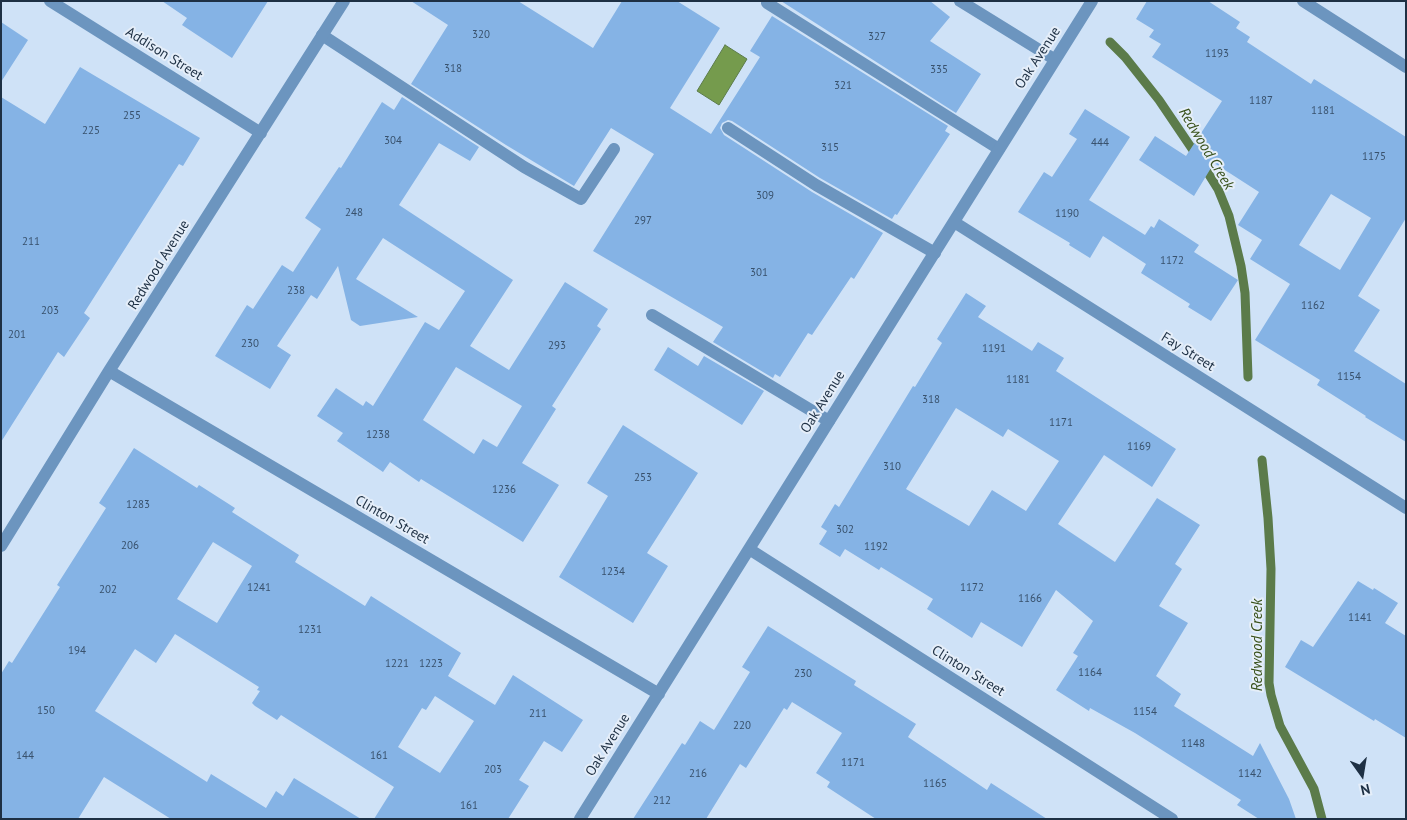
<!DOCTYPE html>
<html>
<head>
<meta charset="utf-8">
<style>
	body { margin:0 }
	#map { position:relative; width:1407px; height:820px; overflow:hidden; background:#cfe2f7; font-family:"PT Sans",sans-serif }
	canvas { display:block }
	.frame { position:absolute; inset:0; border:2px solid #1e3044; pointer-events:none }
	.north { position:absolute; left:1337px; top:750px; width:50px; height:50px; -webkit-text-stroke:4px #e5eef9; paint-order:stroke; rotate:167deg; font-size:14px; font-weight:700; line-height:20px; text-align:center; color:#1e3044 }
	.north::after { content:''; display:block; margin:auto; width:18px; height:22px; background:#1e3044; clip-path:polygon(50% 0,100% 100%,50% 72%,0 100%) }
</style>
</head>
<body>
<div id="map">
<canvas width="1407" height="820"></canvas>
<div class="frame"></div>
<div class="north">N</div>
</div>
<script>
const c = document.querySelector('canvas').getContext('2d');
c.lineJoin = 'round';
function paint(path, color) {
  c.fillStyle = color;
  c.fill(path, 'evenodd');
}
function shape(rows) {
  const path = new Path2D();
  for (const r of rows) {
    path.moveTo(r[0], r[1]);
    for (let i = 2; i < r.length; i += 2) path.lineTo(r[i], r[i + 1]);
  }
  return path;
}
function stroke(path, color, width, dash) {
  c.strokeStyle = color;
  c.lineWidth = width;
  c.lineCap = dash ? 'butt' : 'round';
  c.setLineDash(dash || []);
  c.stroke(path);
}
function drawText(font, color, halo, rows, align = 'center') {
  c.font = font + ' "PT Sans",sans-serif';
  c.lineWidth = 4;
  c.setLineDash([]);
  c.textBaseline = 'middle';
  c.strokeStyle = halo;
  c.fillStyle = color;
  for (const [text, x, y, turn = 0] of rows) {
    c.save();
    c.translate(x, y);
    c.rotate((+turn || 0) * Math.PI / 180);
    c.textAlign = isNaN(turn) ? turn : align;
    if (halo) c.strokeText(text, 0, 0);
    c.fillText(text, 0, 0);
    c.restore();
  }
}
const water = shape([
	[725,45,747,59,719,105,697,91,725,45]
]);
const stream = shape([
	[1110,42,1125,57,1159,100,1203,165,1218,189,1229,216,1241,266,1245,293,1248,377],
	[1262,460,1268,518,1271,569,1269,683,1271,695,1280,726,1314,789,1322,819]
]);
const building = shape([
	[162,1,268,1,232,58,182,25,187,18],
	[411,1,518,1,593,48,622,1,677,1,720,28,670,108,711,134,760,57,750,51,772,16,948,126,945,131,950,134,897,215,895,214,892,219,820,178,732,121,728,120,722,123,720,128,724,135,812,192,883,233,854,279,851,277,812,335,808,333,780,377,775,374,773,378,713,342,723,327,593,251,654,154,611,128,574,186,506,145,411,84,448,25],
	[781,1,930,1,950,17,930,41,981,74,956,113],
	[1147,1,1208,1,1240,22,1236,28,1250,37,1247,42,1311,84,1314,79,1406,137,1406,218,1358,296,1380,310,1354,351,1406,384,1406,442,1365,417,1366,416,1317,385,1320,380,1255,340,1290,284,1250,259,1262,240,1238,225,1259,192,1214,163,1194,196,1139,160,1155,136,1186,156,1222,101,1152,57,1161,44,1149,37,1154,30,1136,19],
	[1331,194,1371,218,1340,270,1299,245],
	[1,22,28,40,1,82],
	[80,67,200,138,183,166,179,164,84,313,90,318,64,357,58,352,1,442,1,97,45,124],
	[402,97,479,147,470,161,439,143,399,205,513,280,470,346,509,370,565,282,608,309,597,326,601,329,552,406,556,409,522,463,559,485,523,542,421,479,419,482,390,462,383,472,337,441,343,433,317,416,336,388,363,406,366,401,373,406,425,322,439,330,465,291,383,238,356,279,418,317,360,326,351,320,338,266,317,299,311,295,277,346,291,355,270,389,215,356,247,305,253,309,282,265,293,272,321,229,305,218,339,167,341,168,382,102,394,110],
	[456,367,522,406,497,447,483,439,474,454,423,420],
	[1085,109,1130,137,1089,200,1145,235,1151,226,1154,228,1159,219,1199,245,1194,252,1238,280,1211,321,1188,307,1190,304,1141,273,1146,264,1103,236,1090,258,1069,245,1070,243,1018,212,1044,172,1052,177,1077,139,1069,134],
	[966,293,986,306,978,317,1032,351,1038,342,1064,358,1056,371,1176,449,1152,487,1104,455,1058,524,1115,562,1157,498,1200,525,1175,564,1182,569,1159,606,1188,623,1156,676,1181,694,1174,706,1253,756,1260,743,1289,799,1296,819,1259,819,1237,805,1241,800,1135,733,1090,708,1089,711,1056,690,1078,656,1073,653,1093,621,1056,590,1022,647,981,622,972,638,927,609,933,599,881,567,879,570,845,549,840,557,819,544,827,531,821,527,835,504,839,507,913,386,915,387,942,343,937,339],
	[956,408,1003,437,1008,429,1059,461,1026,511,992,490,969,526,906,489],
	[668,347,698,366,704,356,764,391,742,425,654,370],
	[623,425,698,473,647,553,668,566,633,623,559,577,608,496,587,483],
	[134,448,197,488,199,485,235,508,232,512,299,555,295,562,365,606,371,596,461,653,448,676,495,705,513,675,583,720,562,752,544,741,519,780,529,786,508,819,374,819,394,787,281,715,277,720,255,706,252,703,260,691,257,690,259,687,175,634,156,663,135,649,95,711,207,782,211,774,266,808,276,791,283,796,294,778,361,819,171,819,104,777,78,819,1,819,1,674,9,661,12,663,60,587,57,585,106,508,99,503],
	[213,542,252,566,217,623,177,599],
	[435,696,474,721,440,773,398,747,422,708,426,710],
	[1358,581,1373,590,1374,588,1398,603,1385,623,1406,636,1406,738,1375,719,1374,721,1285,667,1301,640,1313,647],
	[768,626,856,681,854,685,916,724,908,737,987,790,991,783,1047,819,876,819,827,787,830,782,816,773,842,733,792,702,787,710,784,708,746,768,740,764,706,819,633,819,682,743,685,745,700,721,714,730,750,672,742,667]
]);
const service = shape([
	[960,1,1054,59],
	[767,3,999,149],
	[322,35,524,167,581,199,614,149],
	[728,128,816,185,935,253],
	[652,315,829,421]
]);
const minor = shape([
	[50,1,261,133],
	[1303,1,1406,67],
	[954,222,1406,508],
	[109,371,659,694],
	[1,546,109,371,344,1],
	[749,549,1172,819],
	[580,819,1092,1]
]);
const numberNames = [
	["320",481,35],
	["327",877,37],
	["1193",1217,54],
	["318",453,69],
	["335",939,70],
	["321",843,86],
	["1187",1261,101],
	["1181",1323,111],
	["255",132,116],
	["225",91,131],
	["304",393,141],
	["444",1100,143],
	["315",830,148],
	["1175",1374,157],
	["309",765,196],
	["248",354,213],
	["1190",1067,214],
	["297",643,221],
	["211",31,242],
	["1172",1172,261],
	["301",759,273],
	["238",296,291],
	["1162",1313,306],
	["203",50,311],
	["201",17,335],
	["230",250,344],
	["293",557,346],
	["1191",994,349],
	["1154",1349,377],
	["1181",1018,380],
	["318",931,400],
	["1171",1061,423],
	["1238",378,435],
	["1169",1139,447],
	["310",892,467],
	["253",643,478],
	["1236",504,490],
	["1283",138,505],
	["302",845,530],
	["206",130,546],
	["1192",876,547],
	["1234",613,572],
	["1241",259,588],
	["1172",972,588],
	["202",108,590],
	["1166",1030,599],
	["1141",1360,618],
	["1231",310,630],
	["194",77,651],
	["1221",397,664],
	["1223",431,664],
	["1164",1090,673],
	["230",803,674],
	["150",46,711],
	["1154",1145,712],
	["211",538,714],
	["220",742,726],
	["1148",1193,744],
	["144",25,756],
	["161",379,756],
	["1171",853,763],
	["203",493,770],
	["216",698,774],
	["1142",1250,774],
	["1165",935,784],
	["212",662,801],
	["161",469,806]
];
const streetNames = [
	["Addison Street",164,54,32],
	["Oak Avenue",1038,58,-57],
	["Redwood Avenue",159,265,-58],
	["Fay Street",1188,352,32],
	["Oak Avenue",823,402,-58],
	["Clinton Street",392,520,30],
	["Clinton Street",968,671,32],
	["Oak Avenue",608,745,-58]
];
const waterNames = [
	["Redwood Creek",1206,149,59],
	["Redwood Creek",1258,645,-90]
];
paint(water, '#759b4d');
stroke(water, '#5b7b4a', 1);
stroke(stream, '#5b7b4a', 9);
paint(building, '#85b3e5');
stroke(service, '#6c95bf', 12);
stroke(minor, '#6c95bf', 12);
drawText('11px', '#38516c', null, numberNames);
drawText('14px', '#1e3044', '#e5eef9', streetNames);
drawText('italic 15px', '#375019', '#e5eef9', waterNames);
</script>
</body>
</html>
